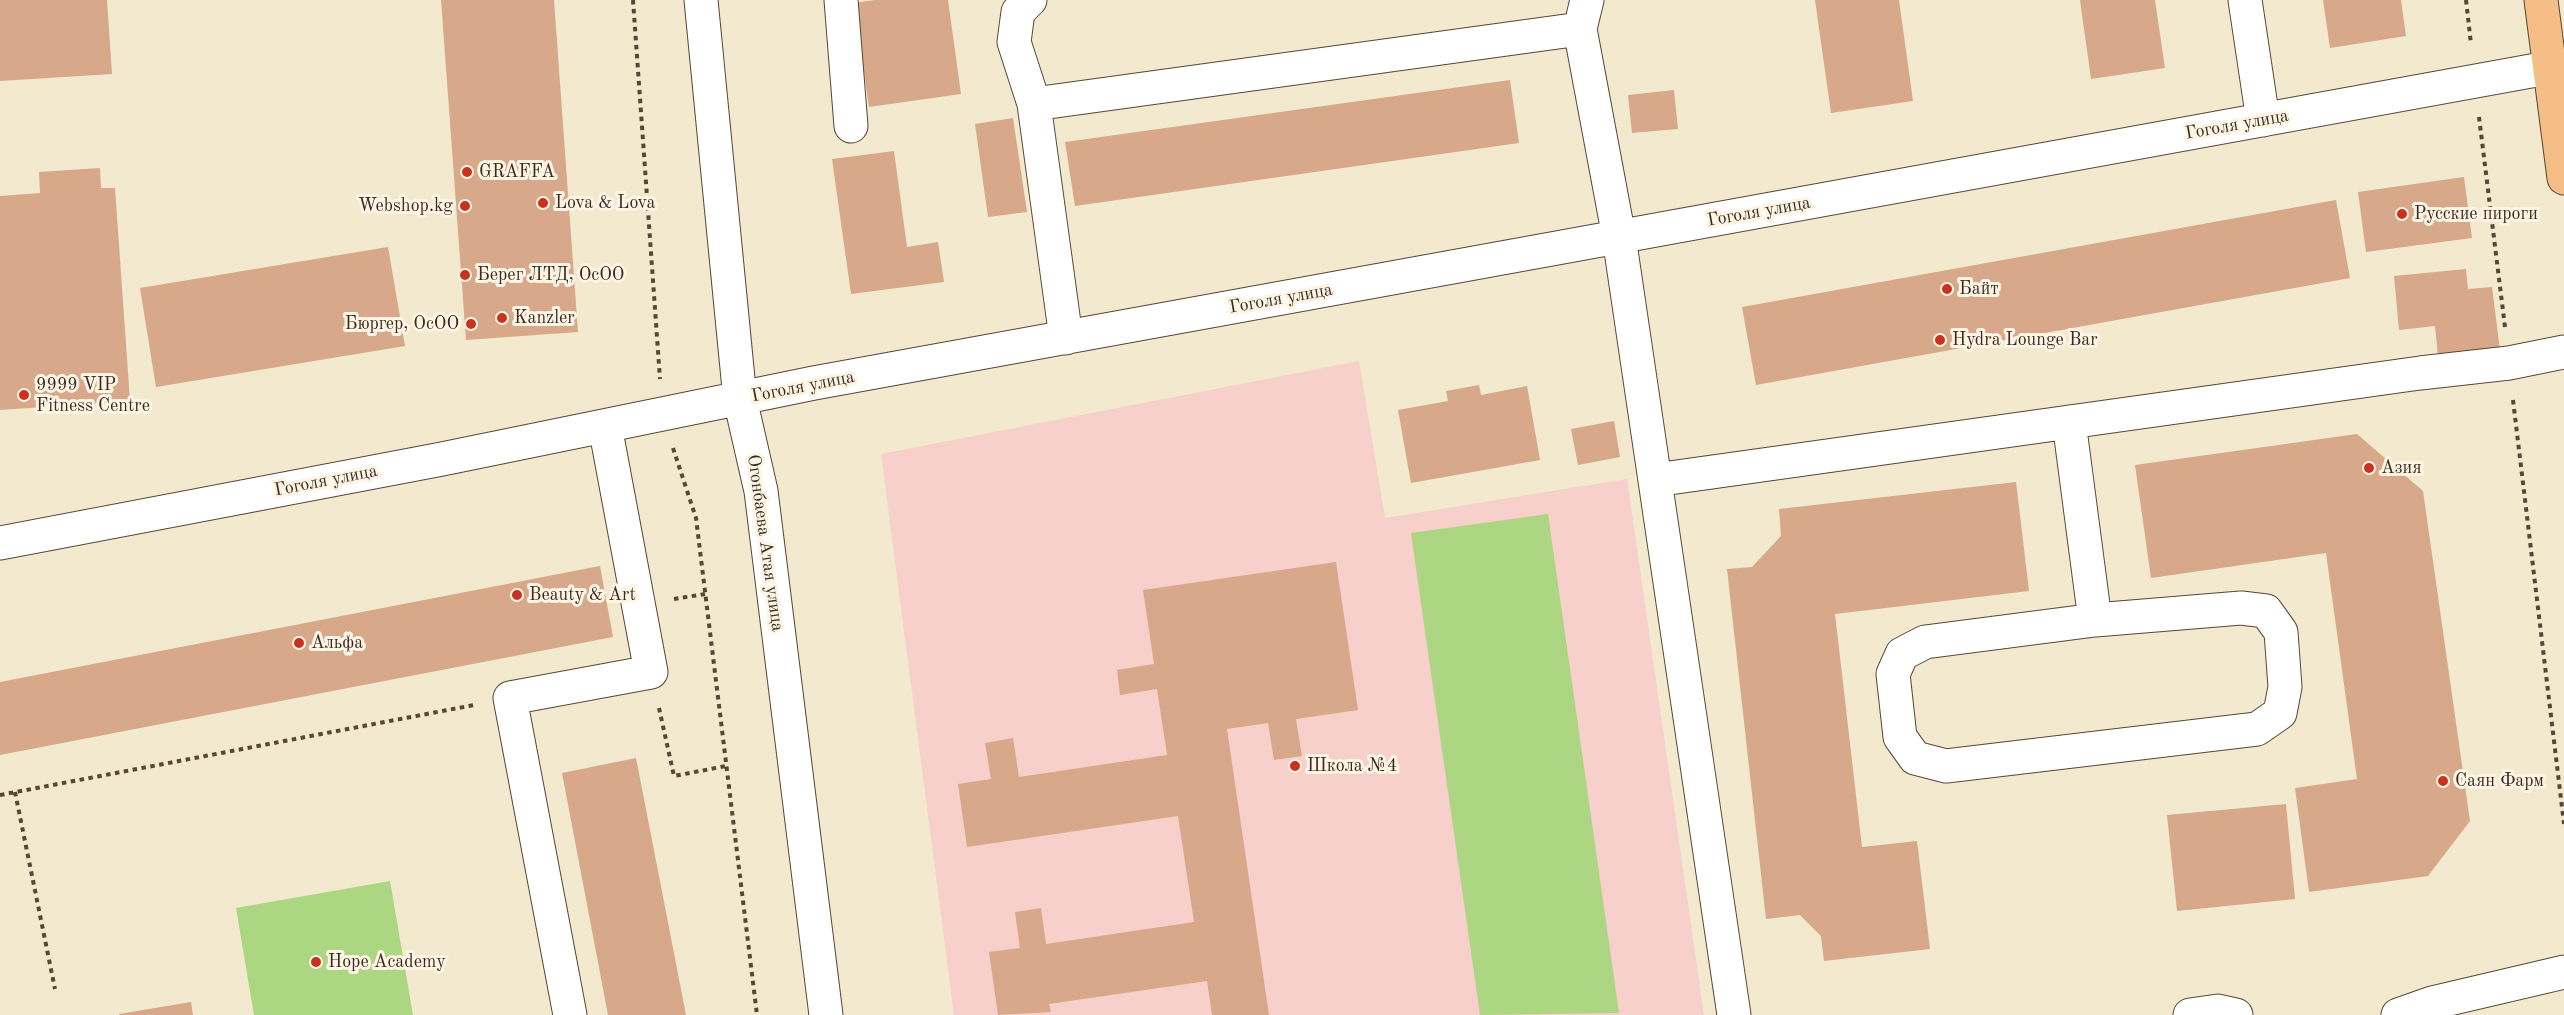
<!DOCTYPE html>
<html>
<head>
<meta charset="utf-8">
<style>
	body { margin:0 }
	canvas { display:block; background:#f2e9ce }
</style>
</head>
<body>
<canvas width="2564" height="1015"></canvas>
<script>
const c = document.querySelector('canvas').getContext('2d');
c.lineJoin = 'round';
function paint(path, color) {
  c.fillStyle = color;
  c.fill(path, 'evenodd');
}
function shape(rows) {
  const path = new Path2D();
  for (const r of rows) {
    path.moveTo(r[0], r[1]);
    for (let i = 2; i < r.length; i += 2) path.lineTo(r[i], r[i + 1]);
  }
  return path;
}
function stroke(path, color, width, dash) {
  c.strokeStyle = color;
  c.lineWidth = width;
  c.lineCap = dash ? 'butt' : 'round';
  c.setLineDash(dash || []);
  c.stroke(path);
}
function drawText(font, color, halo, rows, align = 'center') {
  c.font = font + ' "Old Standard TT",serif';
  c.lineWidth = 6;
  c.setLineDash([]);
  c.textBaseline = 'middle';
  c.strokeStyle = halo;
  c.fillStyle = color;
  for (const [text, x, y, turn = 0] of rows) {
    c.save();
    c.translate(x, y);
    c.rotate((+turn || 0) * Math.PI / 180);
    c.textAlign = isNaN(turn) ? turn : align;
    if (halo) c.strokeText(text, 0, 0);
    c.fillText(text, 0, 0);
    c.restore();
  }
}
const built = shape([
	[1359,361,1385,518,1627,479,1704,1015,954,1015,881,454]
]);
const green = shape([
	[1548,514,1619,1013,1480,1015,1411,533],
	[390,881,413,1015,254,1015,236,908]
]);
const building = shape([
	[0,0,107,0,112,74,0,81],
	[441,0,554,0,578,332,466,340],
	[875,0,948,0,961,94,869,107,854,3],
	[1815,0,1899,0,1913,101,1831,113],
	[2080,0,2155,0,2165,68,2091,79],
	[2323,0,2401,0,2406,36,2330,48],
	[1510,80,1519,143,1075,206,1065,142],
	[1674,90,1678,129,1632,133,1628,95],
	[1013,118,1027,212,988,217,975,124],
	[894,151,907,247,938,242,944,282,851,294,832,159],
	[100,168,101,188,115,188,130,401,0,410,0,196,40,193,39,172],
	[2464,177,2472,238,2366,252,2358,192],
	[2336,200,2350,278,1756,385,1742,307],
	[388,247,405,346,156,387,140,288],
	[2466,269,2468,289,2492,287,2500,350,2438,357,2435,326,2399,330,2394,276],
	[1479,385,1481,395,1527,386,1540,460,1411,483,1398,410,1448,401,1446,391],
	[1614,421,1620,457,1578,465,1571,429],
	[2357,434,2423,491,2470,821,2428,876,2309,892,2295,788,2357,779,2326,553,2151,578,2135,465],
	[2016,482,2029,591,1835,614,1862,847,1917,841,1930,949,1824,961,1821,936,1800,915,1766,919,1727,569,1752,567,1781,536,1779,509],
	[1336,562,1358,710,1296,719,1302,756,1274,760,1268,723,1227,729,1269,1015,1212,1015,1207,981,1049,1004,1051,1012,998,1015,989,952,1020,948,1015,912,1041,908,1046,944,1194,922,1178,816,967,847,958,784,991,779,985,743,1013,738,1019,777,1167,755,1157,689,1120,695,1117,670,1154,664,1143,590],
	[600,566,613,637,0,755,0,682],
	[636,758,686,1015,608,1015,562,773],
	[2286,804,2295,899,2177,911,2167,815],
	[191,1002,193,1015,119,1015,119,1014]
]);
const path = shape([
	[633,0,660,379],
	[2466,0,2471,44],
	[2479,117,2505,327],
	[2513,400,2564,824],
	[673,448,696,518,757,1015],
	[674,599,705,594],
	[659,708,674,776,726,766],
	[15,792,55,989],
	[0,795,474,705]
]);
const minor = shape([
	[701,0,740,399,761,491,826,1015],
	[841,0,851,126],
	[1030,0,1018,12,1014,42,1034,104,1580,29,1619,237,1734,1015],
	[2245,0,2263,120],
	[1580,29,1587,0],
	[1034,104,1066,338],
	[2069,422,2095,620],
	[1655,480,2420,373,2509,363,2564,352],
	[0,543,442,459,814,383,2564,65],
	[2241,608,2266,611,2281,632,2285,687,2280,713,2257,729,1946,766,1915,758,1900,737,1893,674,1902,654,1925,642,2095,620,2241,608],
	[570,1015,510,698,651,672,605,426],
	[2190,1015,2218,1011,2236,1015],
	[2398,1015,2432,1003,2564,972]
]);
const major = shape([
	[2541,0,2564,178]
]);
const markers = [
	[467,172,6,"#c8321e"],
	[543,203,6,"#c8321e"],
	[465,206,6,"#c8321e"],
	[2402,214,6,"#c8321e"],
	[465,275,6,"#c8321e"],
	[1947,289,6,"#c8321e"],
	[502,318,6,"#c8321e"],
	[471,324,6,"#c8321e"],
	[1940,340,6,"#c8321e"],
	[24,395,6,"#c8321e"],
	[2369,468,6,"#c8321e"],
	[517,595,6,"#c8321e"],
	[299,643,6,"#c8321e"],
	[1295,766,6,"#c8321e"],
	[2443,781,6,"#c8321e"],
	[316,962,6,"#c8321e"]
];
const streetNames = [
	["Гоголя улица",2237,125,-10],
	["Гоголя улица",1759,212,-10],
	["Гоголя улица",1281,299,-10],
	["Гоголя улица",803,387,-11],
	["Гоголя улица",326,481,-11],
	["Огонбаева Атая улица",765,543,82]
];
const poiNames = [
	["GRAFFA",479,172],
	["Lova & Lova",555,203],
	["Webshop.kg",453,206,"right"],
	["Русские пироги",2414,214],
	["Берег ЛТД, ОсОО",477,275],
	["Байт",1959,289],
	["Kanzler",514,318],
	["Бюргер, ОсОО",459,324,"right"],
	["Hydra Lounge Bar",1952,340],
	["9999 VIP",36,385],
	["Fitness Centre",36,406],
	["Азия",2381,468],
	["Beauty & Art",529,595],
	["Альфа",311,643],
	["Школа №4",1307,766],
	["Саян Фарм",2455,781],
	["Hope Academy",328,962]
];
paint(built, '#f7d0cb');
paint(green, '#acd681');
paint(building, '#d8a88a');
stroke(minor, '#564738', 35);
stroke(major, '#564738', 35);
stroke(path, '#564738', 4, [4.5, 4.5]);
stroke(minor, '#fff', 33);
stroke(major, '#f6be87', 33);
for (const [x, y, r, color] of markers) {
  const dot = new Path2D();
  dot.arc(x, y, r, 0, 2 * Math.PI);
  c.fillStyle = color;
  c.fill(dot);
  stroke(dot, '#fcf5e5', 2);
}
drawText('18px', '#3b2a1e', '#fcf5e5', streetNames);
drawText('18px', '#3b2a1e', '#fcf5e5', poiNames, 'left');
</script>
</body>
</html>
